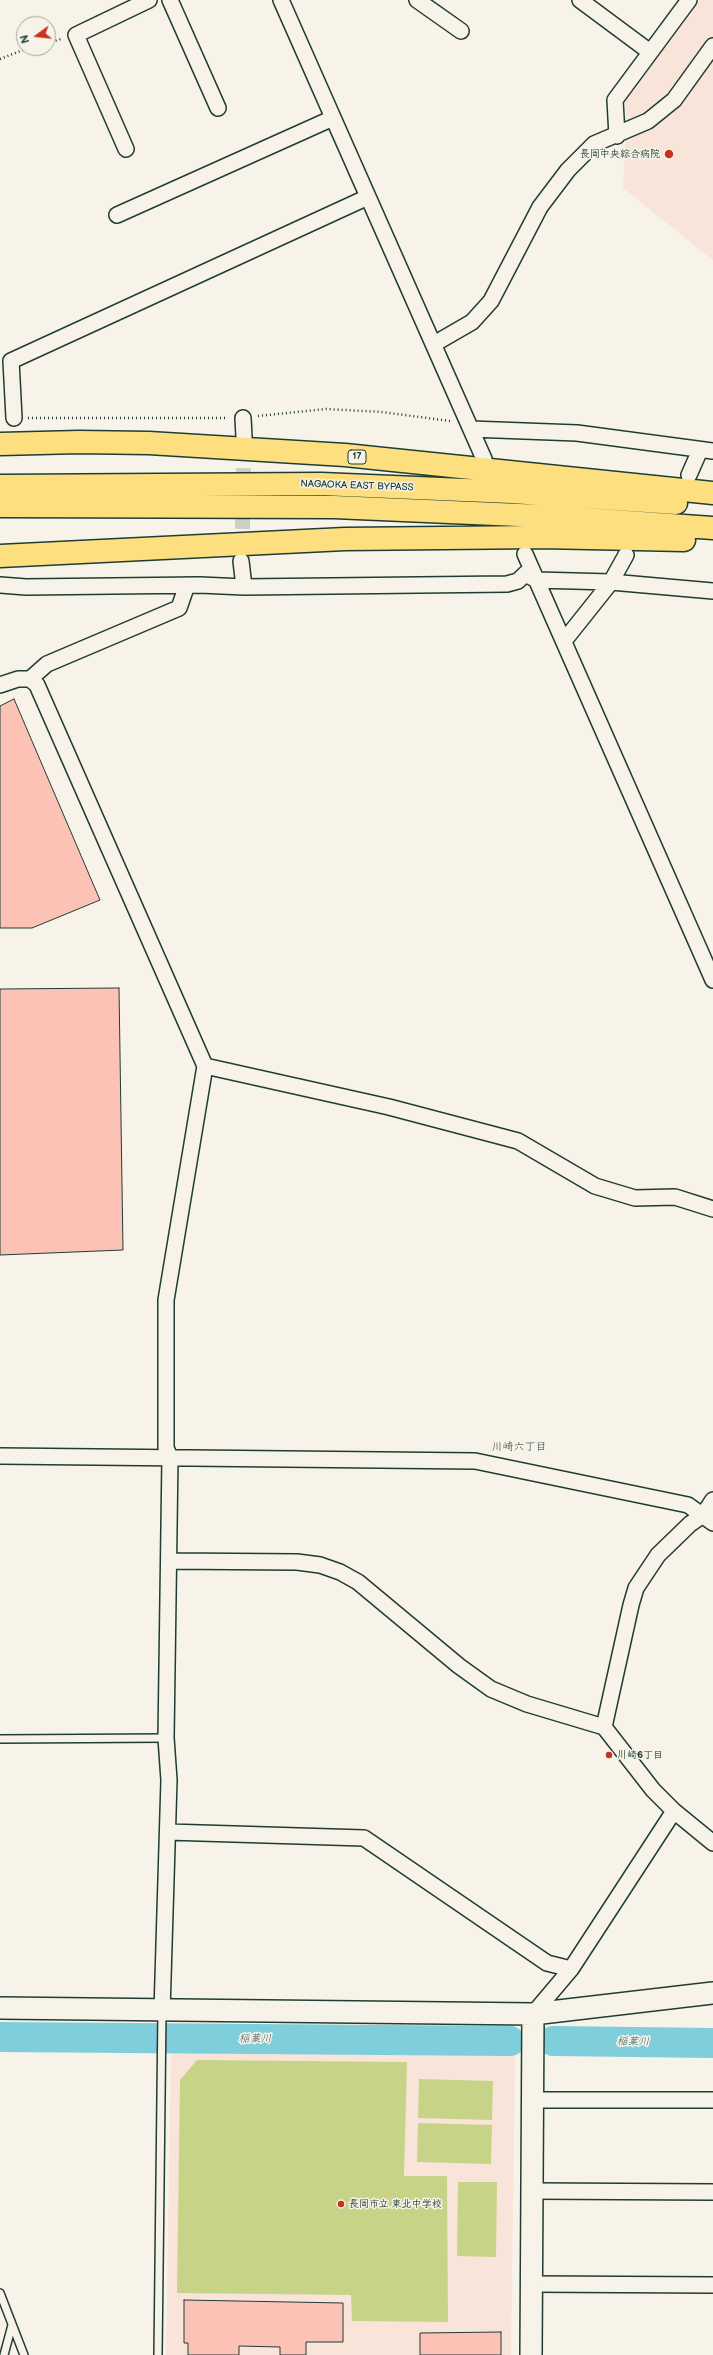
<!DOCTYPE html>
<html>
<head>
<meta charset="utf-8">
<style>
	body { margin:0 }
	#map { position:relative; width:713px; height:2355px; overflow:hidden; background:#f7f3e8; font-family:"Balsamiq Sans",sans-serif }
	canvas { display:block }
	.north { position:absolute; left:16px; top:16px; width:40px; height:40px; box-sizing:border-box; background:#f7f3e8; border:1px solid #a1aaa0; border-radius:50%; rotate:255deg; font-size:11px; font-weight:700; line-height:16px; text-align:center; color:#1f3d34 }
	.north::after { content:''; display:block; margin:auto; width:14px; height:18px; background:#c8321e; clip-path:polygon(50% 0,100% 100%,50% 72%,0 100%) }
</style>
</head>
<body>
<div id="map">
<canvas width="713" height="2355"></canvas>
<div class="north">N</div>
</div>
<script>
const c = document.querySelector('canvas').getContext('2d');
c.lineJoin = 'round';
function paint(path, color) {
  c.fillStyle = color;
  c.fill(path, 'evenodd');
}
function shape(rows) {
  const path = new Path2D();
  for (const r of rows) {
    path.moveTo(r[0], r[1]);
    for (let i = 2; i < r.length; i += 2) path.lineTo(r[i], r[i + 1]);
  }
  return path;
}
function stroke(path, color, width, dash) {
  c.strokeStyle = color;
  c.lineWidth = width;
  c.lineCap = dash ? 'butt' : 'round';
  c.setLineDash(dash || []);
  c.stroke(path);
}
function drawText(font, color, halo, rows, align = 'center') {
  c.font = font + ' "Balsamiq Sans","Klee One",sans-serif';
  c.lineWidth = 3;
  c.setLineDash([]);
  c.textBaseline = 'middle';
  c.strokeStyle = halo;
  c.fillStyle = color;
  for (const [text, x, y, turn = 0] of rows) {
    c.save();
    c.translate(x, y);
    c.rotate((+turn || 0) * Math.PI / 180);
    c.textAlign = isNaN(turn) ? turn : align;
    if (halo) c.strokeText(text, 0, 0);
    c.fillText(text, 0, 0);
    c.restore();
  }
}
const built = shape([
	[700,0,713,0,713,260,623,188,626,120,625,102],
	[171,2049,515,2053,511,2355,166,2355]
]);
const green = shape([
	[197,2060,407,2062,404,2176,447,2176,448,2322,352,2321,351,2295,177,2293,180,2080],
	[419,2079,493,2081,492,2120,418,2118],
	[418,2123,492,2125,491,2164,417,2162],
	[458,2182,497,2182,496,2257,457,2256]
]);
const river = shape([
	[0,2037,510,2041],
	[553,2041,713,2043]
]);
const building = shape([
	[14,699,100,900,32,928,0,928,0,706,14,699],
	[119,988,123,1250,0,1255,0,989,119,988],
	[184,2300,343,2303,343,2342,306,2342,306,2355,280,2355,280,2347,239,2346,239,2355,188,2355,188,2343,184,2343,184,2300],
	[501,2332,501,2355,420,2355,420,2333,501,2332]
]);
const streetTunnel = shape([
	[242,552,244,440]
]);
const path = shape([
	[48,43,61,39],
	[0,59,28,48],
	[258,416,326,409,382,412,450,421],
	[28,418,227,418]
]);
const lane = shape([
	[0,1739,166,1738],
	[0,2293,24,2355],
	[4,2355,12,2325],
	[158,2355,162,2011]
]);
const street = shape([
	[170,0,218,108],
	[281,0,484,459],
	[417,0,461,31],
	[580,0,650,52],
	[617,136,615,100,689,0],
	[126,149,76,35,149,0],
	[117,215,333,118],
	[434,344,472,322,491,301,540,207,568,170,594,144,648,121,674,100,713,46],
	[14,418,11,361,368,197],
	[243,418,244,437],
	[471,429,577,433,713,451],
	[689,475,700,450],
	[525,554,713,980],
	[241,561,244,587],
	[0,585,26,587,200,585,244,587,507,584,518,581,525,574,537,580,611,582,713,591],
	[564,641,611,582,626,555],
	[30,679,47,664,179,608,187,585],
	[0,685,18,679,30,679,37,685,205,1066,166,1300,166,1448,170,1457,166,1738,169,1780,162,2011],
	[205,1066,389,1107,518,1141,595,1186,635,1198,675,1197,713,1209],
	[0,1456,475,1461,688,1505,713,1523],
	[169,1561,297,1562,320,1565,340,1572,358,1582,459,1666,491,1689,527,1704,604,1727,653,1790,674,1811,713,1843],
	[604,1727,631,1605,636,1588,658,1555,690,1524,703,1515,713,1500],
	[168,1832,364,1838,547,1963,571,1969],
	[533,2014,571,1969,674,1811],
	[533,2100,713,2100],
	[532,2191,713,2192],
	[531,2284,713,2285]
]);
const secondary = shape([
	[0,2008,533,2014,713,1993],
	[531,2355,533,2014]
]);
const highway = shape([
	[0,444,79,442,149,443,345,455,713,493],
	[0,486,321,484,512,492,676,503],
	[0,506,334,507,542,516,713,528],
	[0,556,345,539,541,537,684,540]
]);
const markers = [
	[669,154,5,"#c8321e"],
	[609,1755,4,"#c8321e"],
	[341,2204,4,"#c8321e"]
];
const shields = [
	[357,457,18]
];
const shieldNames = [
	["17",357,457]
];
const poiNames = [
	["長岡中央綜合病院",660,154,"right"],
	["川崎6丁目",617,1755],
	["長岡市立 東北中学校",349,2204]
];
const streetNames = [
	["NAGAOKA EAST BYPASS",357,486,2]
];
const neighbourhoodNames = [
	["川崎六丁目",519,1447]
];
const waterNames = [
	["稲葉川",255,2039],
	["稲葉川",633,2042,1]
];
paint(built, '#f9e4d9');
paint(green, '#c7d487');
stroke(river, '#7ecedb', 30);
paint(building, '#fdc2b6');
stroke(building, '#1f3d34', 1);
stroke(streetTunnel, '#cccfc4', 15, [15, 8]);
stroke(lane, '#1f3d34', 10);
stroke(street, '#1f3d34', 18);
stroke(secondary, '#1f3d34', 24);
stroke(highway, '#1f3d34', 25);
stroke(path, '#1f3d34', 2.5, [1, 3]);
stroke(lane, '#f7f3e8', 7);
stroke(street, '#f7f3e8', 15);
stroke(secondary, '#f7f3e8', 21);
stroke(highway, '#fddf80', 22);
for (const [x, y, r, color] of markers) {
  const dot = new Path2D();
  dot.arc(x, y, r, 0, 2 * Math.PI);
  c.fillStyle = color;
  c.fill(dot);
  stroke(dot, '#f7f3e8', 1.5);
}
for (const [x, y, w] of shields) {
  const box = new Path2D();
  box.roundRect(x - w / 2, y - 7, w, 14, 3);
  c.fillStyle = '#f7f3e8';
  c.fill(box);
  stroke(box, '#1f3d34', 1);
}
drawText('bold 9px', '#1f3d34', null, shieldNames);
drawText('bold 10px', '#1f3d34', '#f7f3e8', poiNames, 'left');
drawText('10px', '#1f3d34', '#f7f3e8', streetNames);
drawText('11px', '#1f3d34', '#f7f3e8', neighbourhoodNames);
drawText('italic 11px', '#325a55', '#f7f3e8', waterNames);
</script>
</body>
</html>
